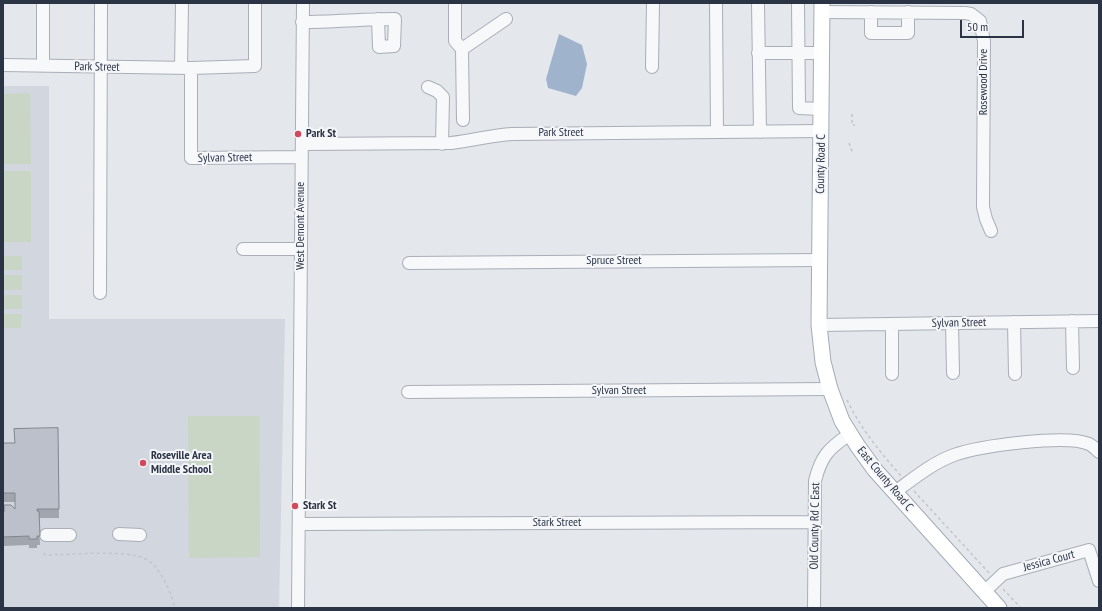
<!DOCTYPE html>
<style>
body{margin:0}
#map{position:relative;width:1102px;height:611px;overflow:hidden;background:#e4e7ec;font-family:"PT Sans Narrow",sans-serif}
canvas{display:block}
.frame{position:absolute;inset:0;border:4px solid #2b3445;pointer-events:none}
.scale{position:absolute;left:960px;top:20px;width:64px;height:18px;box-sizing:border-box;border:2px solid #2b3445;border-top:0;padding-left:5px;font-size:12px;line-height:14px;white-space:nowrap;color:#2b3445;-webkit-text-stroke:3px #f4f6f9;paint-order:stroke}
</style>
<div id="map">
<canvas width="1102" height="611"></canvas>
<div class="frame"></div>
<div class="scale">50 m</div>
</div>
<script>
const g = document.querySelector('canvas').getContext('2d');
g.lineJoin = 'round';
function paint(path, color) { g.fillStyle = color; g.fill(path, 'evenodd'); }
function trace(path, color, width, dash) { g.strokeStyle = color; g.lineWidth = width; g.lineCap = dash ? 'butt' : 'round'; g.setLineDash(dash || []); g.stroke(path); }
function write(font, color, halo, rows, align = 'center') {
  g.font = font + ' "PT Sans Narrow",sans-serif'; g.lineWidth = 4; g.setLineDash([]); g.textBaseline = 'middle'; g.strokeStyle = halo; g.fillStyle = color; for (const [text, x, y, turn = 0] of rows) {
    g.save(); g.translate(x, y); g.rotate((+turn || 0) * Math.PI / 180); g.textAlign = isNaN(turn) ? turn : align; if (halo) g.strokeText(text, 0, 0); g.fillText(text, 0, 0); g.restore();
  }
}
const built = new Path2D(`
 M3,86h46v233h236l-6,289h-276z`);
const green = new Path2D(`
 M30,93l1,71h-28v-70z
 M3,171h28v71h-28z
 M3,256h19v14h-19z
 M3,275h19v15h-19z
 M3,295h19v14h-19z
 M3,314h19l-1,14h-18z
 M188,416h71l1,141 -71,1z`);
const water = new Path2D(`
 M559,34l23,11 5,19 -5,24 -6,8 -28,-8 -2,-9z`);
const path = new Path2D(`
 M852,114v11h3
 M849,143l3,8 3,1
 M847,400c14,29 33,52 54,76
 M914,491l76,83
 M44,553l1,2c23,0 82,-6 101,4 15,9 25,33 29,49
 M1003,589l18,19`);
const minor = new Path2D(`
 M455,3v38l7,8 1,71
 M716,3l1,129
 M758,3l2,129
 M798,3l1,105 22,1
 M822,12l143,1 6,1 9,7 4,20 -1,166 3,12 5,12
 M871,12v21h37v-21
 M302,22c31,0 62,-3 93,-3l-1,27 -15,1 -1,-28
 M462,49l44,-30
 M758,53h64
 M3,65l188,3 64,-2v-63
 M43,65v-62
 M652,67l1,-64
 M181,68l1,-65
 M191,68v90l110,-1
 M428,87l9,4 6,6 -1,47
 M302,144l149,-1c21,-2 40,-8 61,-9l309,-3
 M243,249h58
 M409,263l411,-3
 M100,293l1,-290
 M1072,321l1,47
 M1014,322l1,52
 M952,323l1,50
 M892,324v50
 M819,325l280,-4
 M408,392l422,-3
 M895,492c18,-13 37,-29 59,-37 25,-9 112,-21 135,-11 4,2 7,5 10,8
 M299,524l516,-2
 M119,534l21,1
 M46,535h24
 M984,592l19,-18 86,-24 10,31
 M298,608l5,-605
 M814,608l1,-127c6,-25 14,-33 35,-47`);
const major = new Path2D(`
 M822,3l-3,322 4,37 7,27 12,32 15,24 18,25 124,138`);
const wall = new Path2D(`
 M58,428l1,90h-20l1,27h-3v3h-8v-3l-26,1v-34l12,-3v-7h-12v-59h11z`);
const building = new Path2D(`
 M58,428l1,81h-22v2h2l1,25h-3v3h-8v-3l-26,1v-25h1v-7h7l4,4v-16h-12v-50h12l-1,-14z`);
const markers = [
 [298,134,4,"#d1495b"],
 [143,463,4,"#d1495b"],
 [295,506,4,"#d1495b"]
];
const streetNames = [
 ["Park Street",97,67,1],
 ["Rosewood Drive",984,82,-90],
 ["Park Street",561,133],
 ["Sylvan Street",225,158,-1],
 ["County Road C",821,164,-89],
 ["West Demont Avenue",301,226,-90],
 ["Spruce Street",614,261],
 ["Sylvan Street",959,323,-1],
 ["Sylvan Street",619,391],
 ["East County Road C",885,479,50],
 ["Stark Street",557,523],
 ["Old County Rd C East",815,526,-89],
 ["Jessica Court",1049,561,-15]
];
const poiNames = [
 ["Park St",306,134],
 ["Roseville Area",151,456],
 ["Middle School",151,470],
 ["Stark St",303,506]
];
paint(built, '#d2d6de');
paint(green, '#c9d6c5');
paint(water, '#9fb4cc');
trace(minor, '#a9aeb7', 14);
trace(major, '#a3abb8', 17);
trace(path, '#c2c5cb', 1.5, [3, 3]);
trace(minor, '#f7f8fa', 12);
trace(major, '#fff', 15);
paint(wall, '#a1a5ae');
paint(building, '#bbc0ca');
trace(building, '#83868d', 1);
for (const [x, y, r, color] of markers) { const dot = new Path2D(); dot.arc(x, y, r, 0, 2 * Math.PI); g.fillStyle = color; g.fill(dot); trace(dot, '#f4f6f9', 1.5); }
write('12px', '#2b3445', '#f4f6f9', streetNames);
write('bold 12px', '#2b3445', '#f4f6f9', poiNames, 'left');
</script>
